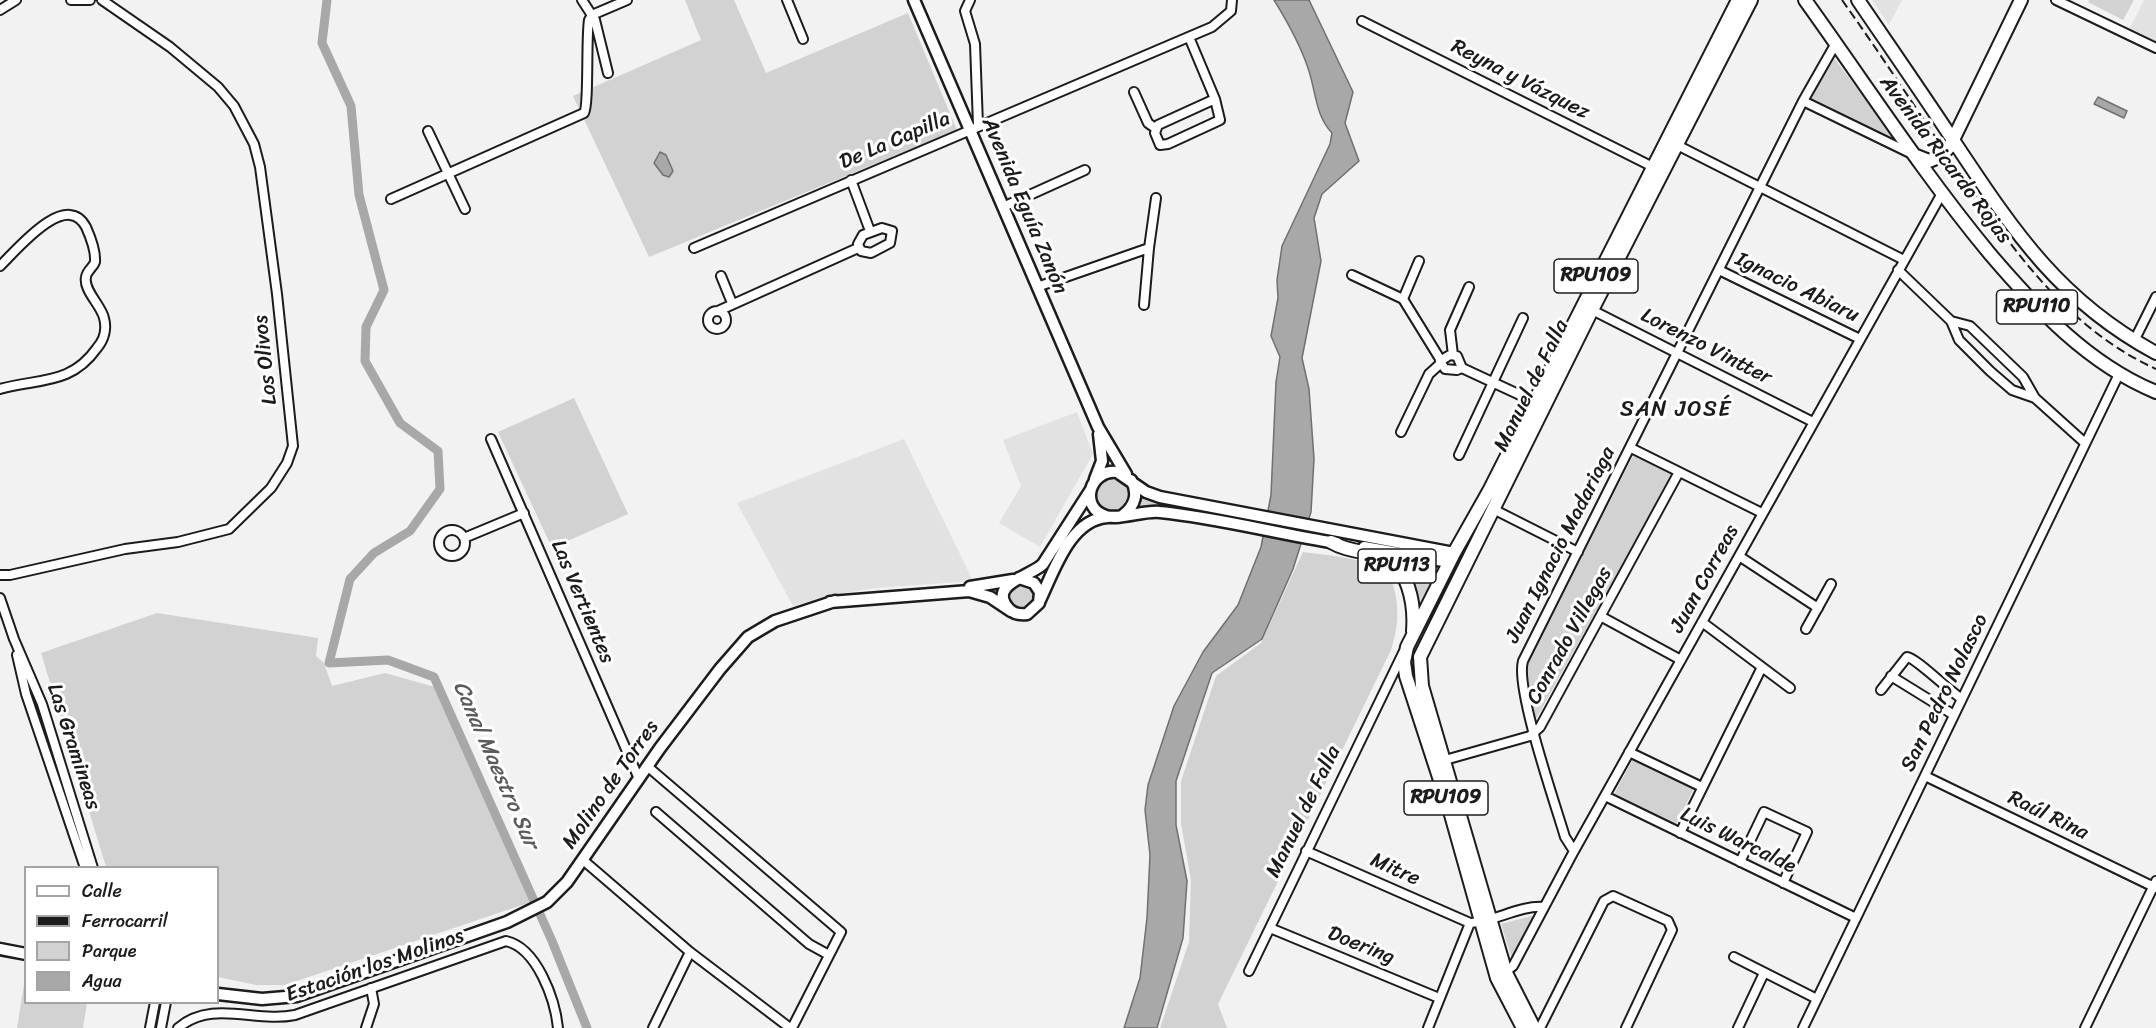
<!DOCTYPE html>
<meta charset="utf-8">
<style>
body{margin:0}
#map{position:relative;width:2156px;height:1028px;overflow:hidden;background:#f2f2f2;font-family:Sriracha,sans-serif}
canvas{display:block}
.legend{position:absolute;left:24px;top:866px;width:195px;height:138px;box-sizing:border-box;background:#fff;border:2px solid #a4a4a4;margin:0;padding:8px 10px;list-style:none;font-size:18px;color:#1c1c1c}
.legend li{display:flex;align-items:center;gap:12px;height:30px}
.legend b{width:30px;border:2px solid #a4a4a4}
</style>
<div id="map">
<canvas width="2156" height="1028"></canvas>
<ul class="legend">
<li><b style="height:8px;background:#fff"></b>Calle</li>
<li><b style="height:8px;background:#1c1c1c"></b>Ferrocarril</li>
<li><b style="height:16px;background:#d2d2d2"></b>Parque</li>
<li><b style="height:16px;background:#a8a8a8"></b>Agua</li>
</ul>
</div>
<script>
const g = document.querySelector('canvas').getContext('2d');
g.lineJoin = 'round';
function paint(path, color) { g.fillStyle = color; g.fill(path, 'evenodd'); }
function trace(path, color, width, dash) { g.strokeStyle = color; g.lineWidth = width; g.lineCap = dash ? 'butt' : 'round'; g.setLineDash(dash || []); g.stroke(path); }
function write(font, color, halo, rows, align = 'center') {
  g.font = font + ' Sriracha,sans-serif'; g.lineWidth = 6; g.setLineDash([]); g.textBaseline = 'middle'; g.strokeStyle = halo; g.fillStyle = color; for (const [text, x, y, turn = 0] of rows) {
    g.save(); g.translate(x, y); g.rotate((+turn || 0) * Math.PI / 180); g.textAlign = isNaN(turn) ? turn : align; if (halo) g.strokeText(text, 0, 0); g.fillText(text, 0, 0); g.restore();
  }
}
const built = new Path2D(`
 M1872,0h30l-13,25z
 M2144,0h12v43l-27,-13z
 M1077,412l16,42 -53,93 -41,-24 22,-37 -18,-46z
 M904,439l69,142 -98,7 -43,7 -39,11 -56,-103z`);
const green = new Path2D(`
 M685,0h49l32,73 142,-60 49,117 -308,127 -76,-161 128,-56z
 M2089,0h45l-11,20 -35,-18z
 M1832,55l64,86 -86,-43z
 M574,398l54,116 -76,34 -54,-116z
 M1633,456l40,18 -137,245 -9,-39 1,-17z
 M1096 495a17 17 0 1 1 34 0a17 17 0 1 1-34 0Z
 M1142,497l13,5 76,15 -70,-12 -21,1z
 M1303,552c22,3 68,6 84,22 7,8 9,21 10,31 1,18 -1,28 -6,45l-173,354 9,24h-67l29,-86 2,-62 -10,-56v-43l35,-105 45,-33z
 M1394,556l48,9 -24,50 -10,-42z
 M1010 596a12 12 0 1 1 24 0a12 12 0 1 1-24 0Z
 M157,613l161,25 -2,18 8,7 8,23 53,-13 50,14 96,215 -246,83h-29l-38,-8v-109l-112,-1 -65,-214z
 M1633,759l61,29 -19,39 -62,-31z
 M1535,915l-23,44 -11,-35z
 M25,978l1,24 61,1 -4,25h-66z`);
const water = new Path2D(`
 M1274,0h35l44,92 -8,31 14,38 -37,33 -8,24 7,43 -19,97 7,31 5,70 -3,53 -18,57 -31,70 -50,34 -36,108v44l11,56 -4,57 -26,90h-33l16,-50 7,-60 3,-63 -5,-45 3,-25 26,-79 29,-54 35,-47 23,-58 10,-52 5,-113 4,-25 -9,-21 7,-38 -1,-18 5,-34 48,-102 2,-11c-17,-18 -16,-42 -24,-65 -8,-24 -21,-47 -34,-68z
 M2098,97l29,14 -3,7 -30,-14z
 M660,152l6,3 7,16 -4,6 -6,-2 -9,-12z`);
const canal = new Path2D(`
 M327,0l-5,43 29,63 8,89 25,95 -18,37 -1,34 35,62 38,28 2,38 -30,42 -36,22 -24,26 -21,84 59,-3 46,17 118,264 35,87`);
const street = new Path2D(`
 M71,0h19
 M582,0l13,20 13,53
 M787,0l16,39
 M970,0l-5,11 10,33 3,81
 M2056,0l100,48
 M0,10l16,-10
 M1362,21l293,147
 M1189,37l26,62 5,21 -52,24 -8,1 -5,-12 3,-8 57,-26
 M1134,92l14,31 7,5
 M1803,101l107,52
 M428,131l37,78
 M1675,144l229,116
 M851,180l19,51
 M391,199l193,-86c5,-7 2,-76 5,-93l3,-5 35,-15
 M1003,207l82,-37
 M882,228l10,3 -2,12 -19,10 -10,-2 -3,-7 5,-9z
 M694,248l518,-221 19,-16 1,-11
 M0,266c16,-15 66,-77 86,-39 4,9 10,24 9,35 -2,6 -8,8 -9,15 -3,13 15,28 18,41 3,11 0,22 -7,30 -26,37 -57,30 -97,41
 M1719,270l141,69
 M1898,270l53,51 8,19 31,31 22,19 23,8
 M1352,275l51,24 37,60
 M721,276l11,27
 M1037,287l112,-39
 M1403,299l16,-38
 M1144,305l5,-57 7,-50
 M1588,308l225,114
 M718,311l140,-63
 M708 320a9 9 0 1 1 18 0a9 9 0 1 1-18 0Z
 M1951,321l19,5 53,51 12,21 50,45
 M2134,341l22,-44
 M1453,355l-3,-25 19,-43
 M1462,368l-5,2 -12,-1 -5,-8 10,-6 7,1 5,12 71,33
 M1401,432l28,-58 11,-10
 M491,439l148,340
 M1631,448l131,65
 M1459,455l64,-137
 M1493,509l85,43
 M439 543a13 13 0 1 1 26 0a13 13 0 1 1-26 0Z
 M464,538l60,-25
 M1739,556l79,52
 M0,575h10l115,-26 53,-7 51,-13 42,-41 16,-25 6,-17 -16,-152 -17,-127 -6,-23 -20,-38 -16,-19 -48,-40 -68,-47
 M0,598l14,41 28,65 51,164
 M1602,617l79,43
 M1702,622l88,66
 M1806,629l25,-45
 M17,655l9,39 59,174
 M1891,676l63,39
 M1881,690l26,-33c9,1 41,33 55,42
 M1629,752l73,35
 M1445,760l85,-24 10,-9 139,-255
 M647,766l194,166 -49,96
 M1925,776l231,112
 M1605,796l251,122
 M656,812l153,132 20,11
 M1680,833l82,-166
 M1306,851l164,72c25,-1 49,-18 74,-16
 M1574,851l-9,-14c-10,-34 -50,-149 -42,-176l280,-560 33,-58
 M583,860l107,92 100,76
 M1740,862l24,-50 43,20 -24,51
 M1270,928l169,70
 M1734,957l83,42
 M1249,971l154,-318
 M1503,974l10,-8 61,-115 367,-656
 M150,1028l5,-26
 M161,1028l5,-26
 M178,1028c34,-29 77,-5 117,-13l211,-74c31,7 49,58 52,87
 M366,1028l8,-24 -3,-16
 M653,1028l37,-76
 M1428,1028l42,-105
 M1540,1028l64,-127 9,-5 55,25 4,9 -46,98
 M1738,1028l26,-55
 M1803,1028l316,-654
 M2085,1028l71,-147`);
const secondary = new Path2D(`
 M914,0l184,427 28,47
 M1095,479l7,-18 -3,-27
 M1123,515c12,-9 16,-22 8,-35
 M1337,543c-59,-9 -117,-25 -177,-31 -16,-2 -40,8 -54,4 -28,-9 -16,-47 11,-44l29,20 14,5 294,56
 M1364,547l85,15
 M1019,578l15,5 6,9 -1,11 -12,11c-7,1 -13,0 -18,-5 -23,-25 23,-33 34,-45l47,-73
 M970,587l43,-7
 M1040,600c14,-29 30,-81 68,-83
 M830,602l139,-11 21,6 21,14
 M0,949l26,5
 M218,994l44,5 35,-3 210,-74 40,-20 20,-20 93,-134 60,-79 28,-32 27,-16 60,-20`);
const primary = new Path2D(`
 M1805,0c61,85 118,173 185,254 47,55 98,110 166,138
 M1858,0c32,47 64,93 95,140 60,90 105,160 203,213
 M1914,155l15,6 12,-5 9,-10 71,-146
 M1331,542c15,9 32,9 49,14 29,9 35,49 33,75
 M1523,1028l-26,-50 -47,-167 -44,-135 -2,-14 3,-15 47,-94 35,-62 249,-491
 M1534,1028l-28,-55 -84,-287 -2,-29 172,-347 159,-310`);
const rail = new Path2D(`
 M1842,0c40,56 78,115 118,173 53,77 108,156 196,196`);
const shields = [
 [1596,276,84],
 [2037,307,81],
 [1397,566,78],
 [1446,798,84]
];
const shieldNames = [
 ["RPU109",1596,276],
 ["RPU110",2037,307],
 ["RPU113",1397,566],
 ["RPU109",1446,798]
];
const streetNames = [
 ["Reyna y Vázquez",1520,80,27],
 ["De La Capilla",895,141,-23],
 ["Avenida Ricardo Rojas",1945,160,53],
 ["Avenida Eguía Zanón",1024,206,67],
 ["Ignacio Abiaru",1797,288,26],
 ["Lorenzo Vintter",1706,347,27],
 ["Los Olivos",266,360,-96],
 ["Manuel de Falla",1532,386,-64],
 ["Juan Ignacio Madariaga",1561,545,-63],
 ["Juan Correas",1705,579,-61],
 ["Las Vertientes",582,602,67],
 ["Conrado Villegas",1570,636,-61],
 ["San Pedro Nolasco",1945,693,-64],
 ["Las Gramineas",73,747,72],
 ["Molino de Torres",611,785,-55],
 ["Manuel de Falla",1304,812,-64],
 ["Raúl Rina",2048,816,26],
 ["Luis Warcalde",1738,841,26],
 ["Mitre",1395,870,24],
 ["Doering",1361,946,22],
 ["Estación los Molinos",375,966,-19]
];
const neighbourhoodNames = [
 ["SAN JOSÉ",1676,410]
];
const waterNames = [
 ["Canal Maestro Sur",495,765,66]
];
paint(built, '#e2e2e2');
paint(green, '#d2d2d2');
paint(water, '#a8a8a8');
trace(water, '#707070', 1.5);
trace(canal, '#a8a8a8', 9);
trace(street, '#1c1c1c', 12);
trace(secondary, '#1c1c1c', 15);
trace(primary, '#1c1c1c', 16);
trace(street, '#fff', 8);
trace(secondary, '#fff', 10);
trace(primary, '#fff', 12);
trace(rail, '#1c1c1c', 2, [9, 4.5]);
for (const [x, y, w] of shields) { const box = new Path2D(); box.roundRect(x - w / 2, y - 17, w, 34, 4.5); g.fillStyle = '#fff'; g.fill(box); trace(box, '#1c1c1c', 1.5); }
write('bold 20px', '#1c1c1c', null, shieldNames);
write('21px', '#1c1c1c', '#fff', streetNames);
g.letterSpacing = '1.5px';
write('22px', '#1c1c1c', '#fff', neighbourhoodNames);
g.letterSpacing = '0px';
write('italic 22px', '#5b5b5b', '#fff', waterNames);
</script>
